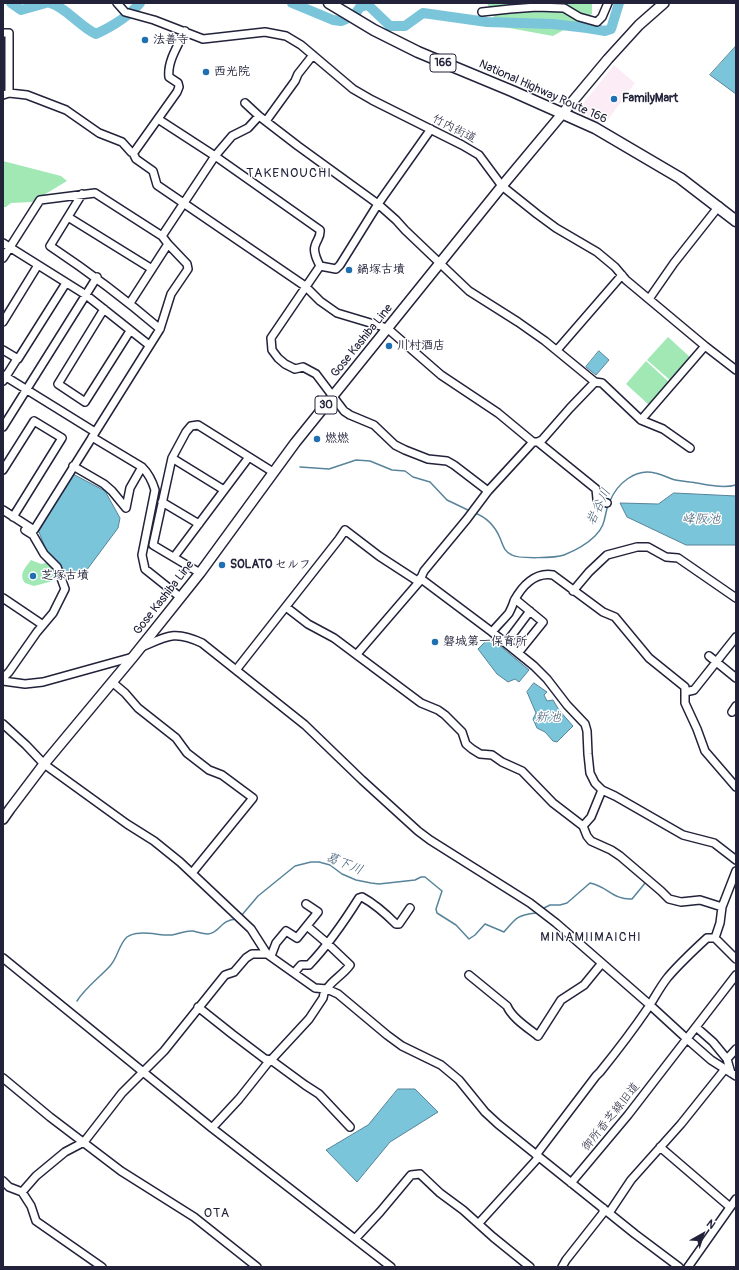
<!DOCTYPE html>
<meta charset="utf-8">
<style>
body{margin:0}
#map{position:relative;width:739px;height:1270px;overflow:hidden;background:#fff;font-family:Pangolin,sans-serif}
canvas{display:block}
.frame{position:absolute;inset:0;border:4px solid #22223b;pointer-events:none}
.north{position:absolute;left:683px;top:1214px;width:40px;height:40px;-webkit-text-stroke:3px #fff;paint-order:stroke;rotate:39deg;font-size:11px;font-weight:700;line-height:16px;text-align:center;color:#22223b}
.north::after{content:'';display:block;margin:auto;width:14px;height:18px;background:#22223b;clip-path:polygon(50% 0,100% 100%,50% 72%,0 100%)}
</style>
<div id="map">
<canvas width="739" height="1270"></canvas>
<div class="frame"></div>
<div class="north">N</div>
</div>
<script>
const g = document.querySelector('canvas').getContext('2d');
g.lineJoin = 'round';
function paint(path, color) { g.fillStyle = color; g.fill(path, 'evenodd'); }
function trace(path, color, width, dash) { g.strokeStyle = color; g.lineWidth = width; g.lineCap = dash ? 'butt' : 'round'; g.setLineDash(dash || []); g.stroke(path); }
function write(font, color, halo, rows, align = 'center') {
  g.font = font + ' Pangolin,"Klee One",sans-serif'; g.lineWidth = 3; g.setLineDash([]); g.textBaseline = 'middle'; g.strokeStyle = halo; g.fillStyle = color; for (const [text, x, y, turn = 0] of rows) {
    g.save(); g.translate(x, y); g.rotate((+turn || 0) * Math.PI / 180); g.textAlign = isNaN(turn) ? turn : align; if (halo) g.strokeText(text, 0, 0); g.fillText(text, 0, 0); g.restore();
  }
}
const built = new Path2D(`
 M614,65l21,18 -28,38 -6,-2 -1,6 -13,-8 -1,-9 -4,-3z`);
const green = new Path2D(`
 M487,3h105v11l-39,22 -55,-10z
 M3,161l58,15 6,5 -35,21 -21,1 -5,4h-3z
 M668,337l23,21 -20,23 -24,-21z
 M646,361l23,21 -20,23 -23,-21z
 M31,560l10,4 8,-2 5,4 3,9 -4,6 -19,5 -9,-3c-7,-9 1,-16 6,-23z`);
const water = new Path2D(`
 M736,46v48l-26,-19z
 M599,351l10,9 -13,15 -10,-8z
 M73,474l32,17 15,27 -2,10 -32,43 -17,4 -23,-25 -7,-18z
 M674,493l62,3v49h-50l-59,-28 -7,-14 38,1z
 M492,639l37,31 -10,12 -4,-3 -7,3 -11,-8 -19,-25 9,-9z
 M534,683l13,9 -3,3 3,6 6,-1 6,10 14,16 -16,16 -4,-1 -8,-9 -8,-4 -4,-9 3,-6 -9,-21z
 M398,1089h17l23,23 -48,30 -33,40 -31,-32 42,-25z`);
const stream = new Path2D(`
 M300,467l29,2 27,-9 14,1 22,9 13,1 8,6 17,5 17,18 23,11
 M610,501c7,-17 25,-33 45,-28 6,1 11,4 17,6 6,2 12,2 18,3 16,2 31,7 46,3
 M475,513c13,5 20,13 25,25 3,7 4,14 12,17 6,4 44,3 52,0 10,-4 23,-11 31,-19 11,-11 9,-19 13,-31
 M732,891l4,-9
 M669,902l8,3
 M544,908l6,-3h10l7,-2 23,-20c17,3 23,17 42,16l14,-17
 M725,909l2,-5
 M241,916l17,-20 37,-30 16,-4h8l11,3 12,9 14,6 15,3 8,1 36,-4 6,-3h4l17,14 -6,18 1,4 19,12 13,14 6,-4 10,-11 19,8c12,-14 13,-17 32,-19
 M77,1001c8,-13 23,-24 33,-35 8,-9 9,-22 17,-29 10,-8 33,-1 45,-2 7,-1 14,-5 21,-4 5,1 9,3 15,3 12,-1 12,-14 28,-15`);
const river = new Path2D(`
 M11,3l10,7 25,-7
 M50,3c17,5 29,23 46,31 15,-7 33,-18 44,-31
 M292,3l41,17 8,1 5,-2
 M356,13l4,-6 8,-2 22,21h15l18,-13 64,9 66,2 34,4 18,3 6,-2 8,-26`);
const minor = new Path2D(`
 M117,3l8,9 29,8 49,19 62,-7 21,4 15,9 52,44 19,11 90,45 17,10 23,31 35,28 19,14 41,24 18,15 11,13 79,66 31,24
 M482,12l28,-3 27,-2 27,1 15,9 18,5 5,-5 6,-14
 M3,33h6v60
 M3,95l6,-2 18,2 39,15 33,23 23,9 9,10 2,1 3,6 17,12 4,14 148,101 15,15 17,12 50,15 54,47 57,38 35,29
 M245,103l14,13 39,30 80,58 18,16 9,10 64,61 49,31 27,19 50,41 7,1 39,37 22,9 27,19
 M158,119l57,37 105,74c1,7 -3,9 -5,16 -2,6 2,14 5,20l-49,72 1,12 6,8 7,6 10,5 8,-2 13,7 28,37 6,4 24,10 21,20 10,5 23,9 19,2 7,4 34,26
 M266,121l29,-40 3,-7 15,-19
 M133,153l2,-2 42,-59 2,-5 -1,-4 -9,-6c-2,-15 9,-32 16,-46
 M82,194l-32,52c39,26 75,53 110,83
 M68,217l84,52
 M162,236l53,-80 17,-20 16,-8 11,-12
 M3,243l83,52 63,50
 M3,258l37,-58 55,-7 67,43 6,8 19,20 1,5 -17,25 -11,35 -126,201 -31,-20
 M320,266l16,3 4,-4 38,-61 53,-75
 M649,299l25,-36 45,-57
 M130,303l38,-59
 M104,309l-46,75 27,18 45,-71
 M3,322l35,-57
 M3,350l15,9 48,-76
 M557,350l65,-75
 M3,375l92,57
 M3,381l14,-22
 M641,420l64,-74
 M3,427l94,-150
 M92,437l50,30c7,7 10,13 13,23l-13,65 3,14 35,28
 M538,442l58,47 1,10 10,4
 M172,458l52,32
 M73,466l31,18 8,7 14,17 4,-20 12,-21
 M3,470l31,-49 28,17 -49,79
 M162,502l37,22
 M174,557l75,-100
 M200,573l-47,-28 19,-87 14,-26 5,-6 7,-1 75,47
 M420,578l72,54 42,34 13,13 20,26 18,19 2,7 1,23 2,19 5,10 7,7 13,6 68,39 31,8 22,17
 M573,591l16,-19 18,-17 30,-8h11l18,10 12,1 58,40
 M3,598l40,27
 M515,599l28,23 -25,31
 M286,607l22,17 26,14 87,65 17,7 7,5 17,17 4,12 6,5 8,5 12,1 10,7 20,9 31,32 30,23 4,10 4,5 20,9 9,6 41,35 8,8 12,3 19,-2 22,7
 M492,632c5,-6 12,-13 17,-19 2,-4 4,-8 5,-12 8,-15 21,-29 39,-26l50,37 12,5 34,41 36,29v16l12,26 8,22 31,36
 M506,643l24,-32
 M142,647c25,-11 33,-17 60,-4l103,82 57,55 56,51 12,9 100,63 26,20 94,82 37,34 24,21 25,16
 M357,654l62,-72 5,-11 43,-52 21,-28 45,-49h5l4,-2 28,-32 25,-26
 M709,656l27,22
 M236,670l103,-131 6,-9 34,26 40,26
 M3,678l6,-6 28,-40 16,-19 12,-24 -8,-22 -13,-13 -11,-19 -8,-5
 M3,681l22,3 18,-2 90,-25
 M112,682l13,11 13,15 38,30 11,15 22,17 13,5 31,23 -61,75
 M685,692l9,-2 42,-53
 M732,712l4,-6
 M3,724l23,21 18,19 83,60 27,17 26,21 71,67 16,25 48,34 12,1 11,5 49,41 15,11 39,19 18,15 26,32 13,12 137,110 44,33
 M583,826l8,-9 11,-27
 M736,871l-14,36 -2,16 -5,15 21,21
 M307,926l20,17 23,22c-6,9 -20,17 -23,24
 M271,956l5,-13 10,-12 11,7 21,-26 -12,-8
 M3,958l209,170 179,139
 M294,973l7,-8h8c19,-20 35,-43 50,-67l3,-1c13,7 24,17 34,27h3l11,-16
 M469,975l38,31c5,12 21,22 31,30l23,-36 23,-15 18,-22
 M198,1007l34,27 33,25 6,1 38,-41 14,-21 2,-9
 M696,1027l17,15 14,17 4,14
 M727,1059l9,-10
 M271,1060l34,25 14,9 31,33
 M3,1078l47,39 71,54 73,46 63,50
 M212,1128l27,-29 31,-39
 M660,1147l70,60
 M536,1155l60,-79 4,-4c17,-21 33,-42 48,-64 7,-11 12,-21 20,-31 12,-14 26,-27 39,-39h8
 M3,1181l6,6 13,5 9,14 5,15 66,46
 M571,1183l57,-68 108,-140
 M22,1192l14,-16 29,-24 19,-10 38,-49 42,-42 61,-76 9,-3 12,-14 6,-4h15
 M609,1213l22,-33 50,-56 44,-55
 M479,1223l59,-65
 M355,1239l25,-27 31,-37 9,-1 20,19 23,17 30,27 37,30
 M562,1267l4,-7 37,-47v-5
 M688,1267l48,-68`);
const major = new Path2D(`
 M3,819l7,-10 34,-45 89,-107 67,-84 95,-130 207,-257 106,-127 31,-34 25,-22`);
const highway = new Path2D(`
 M329,3l45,27 44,22 94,39 83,37 85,50 56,43`);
const markers = [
 [145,40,4,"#1f6fb2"],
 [206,72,4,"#1f6fb2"],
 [614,99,4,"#1f6fb2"],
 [349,270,4,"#1f6fb2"],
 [389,346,4,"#1f6fb2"],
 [317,439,4,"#1f6fb2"],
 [222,565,4,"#1f6fb2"],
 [33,576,4,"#1f6fb2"],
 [435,642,4,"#1f6fb2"]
];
const shields = [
 [443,63,26],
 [326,405,22]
];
const shieldNames = [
 ["166",443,63],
 ["30",326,405]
];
const poiNames = [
 ["法善寺",153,40],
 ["西光院",214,72],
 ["FamilyMart",622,99],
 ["鍋塚古墳",357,270],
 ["川村酒店",397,346],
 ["燃燃",325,439],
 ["SOLATO セルフ",230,565],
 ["芝塚古墳",41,576],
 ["磐城第一保育所",443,642]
];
const streetNames = [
 ["National Highway Route 166",543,92,24],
 ["竹内街道",454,129,27],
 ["Gose Kashiba Line",362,341,-51],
 ["Gose Kashiba Line",164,598,-52],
 ["御所香芝線旧道",611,1117,-51]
];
const neighbourhoodNames = [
 ["TAKENOUCHI",289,174],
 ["MINAMIIMAICHI",591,938],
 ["OTA",217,1214]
];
const waterNames = [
 ["岩谷川",599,507,-64],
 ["峰阪池",701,520],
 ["新池",548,718],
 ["葛下川",344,864,22]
];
paint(built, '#fbecf5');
paint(green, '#a1e8b5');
paint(water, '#7ac5da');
trace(water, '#57849a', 1);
trace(stream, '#57849a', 1.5);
trace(river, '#7ac5da', 10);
trace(minor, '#22223b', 10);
trace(major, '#22223b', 12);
trace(highway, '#22223b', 13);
trace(minor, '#fff', 7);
trace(major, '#fff', 9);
trace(highway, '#fff', 10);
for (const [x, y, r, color] of markers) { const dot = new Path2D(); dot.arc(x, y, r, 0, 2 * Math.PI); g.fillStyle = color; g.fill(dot); trace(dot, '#fff', 1.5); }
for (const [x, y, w] of shields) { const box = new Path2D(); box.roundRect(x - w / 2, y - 9, w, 18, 3); g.fillStyle = '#fff'; g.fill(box); trace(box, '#22223b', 1); }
write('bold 11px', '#22223b', null, shieldNames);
write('bold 12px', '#22223b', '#fff', poiNames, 'left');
write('12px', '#22223b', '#fff', streetNames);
g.letterSpacing = '1px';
write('13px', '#22223b', '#fff', neighbourhoodNames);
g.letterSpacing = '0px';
write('italic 13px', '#415b73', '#fff', waterNames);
</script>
